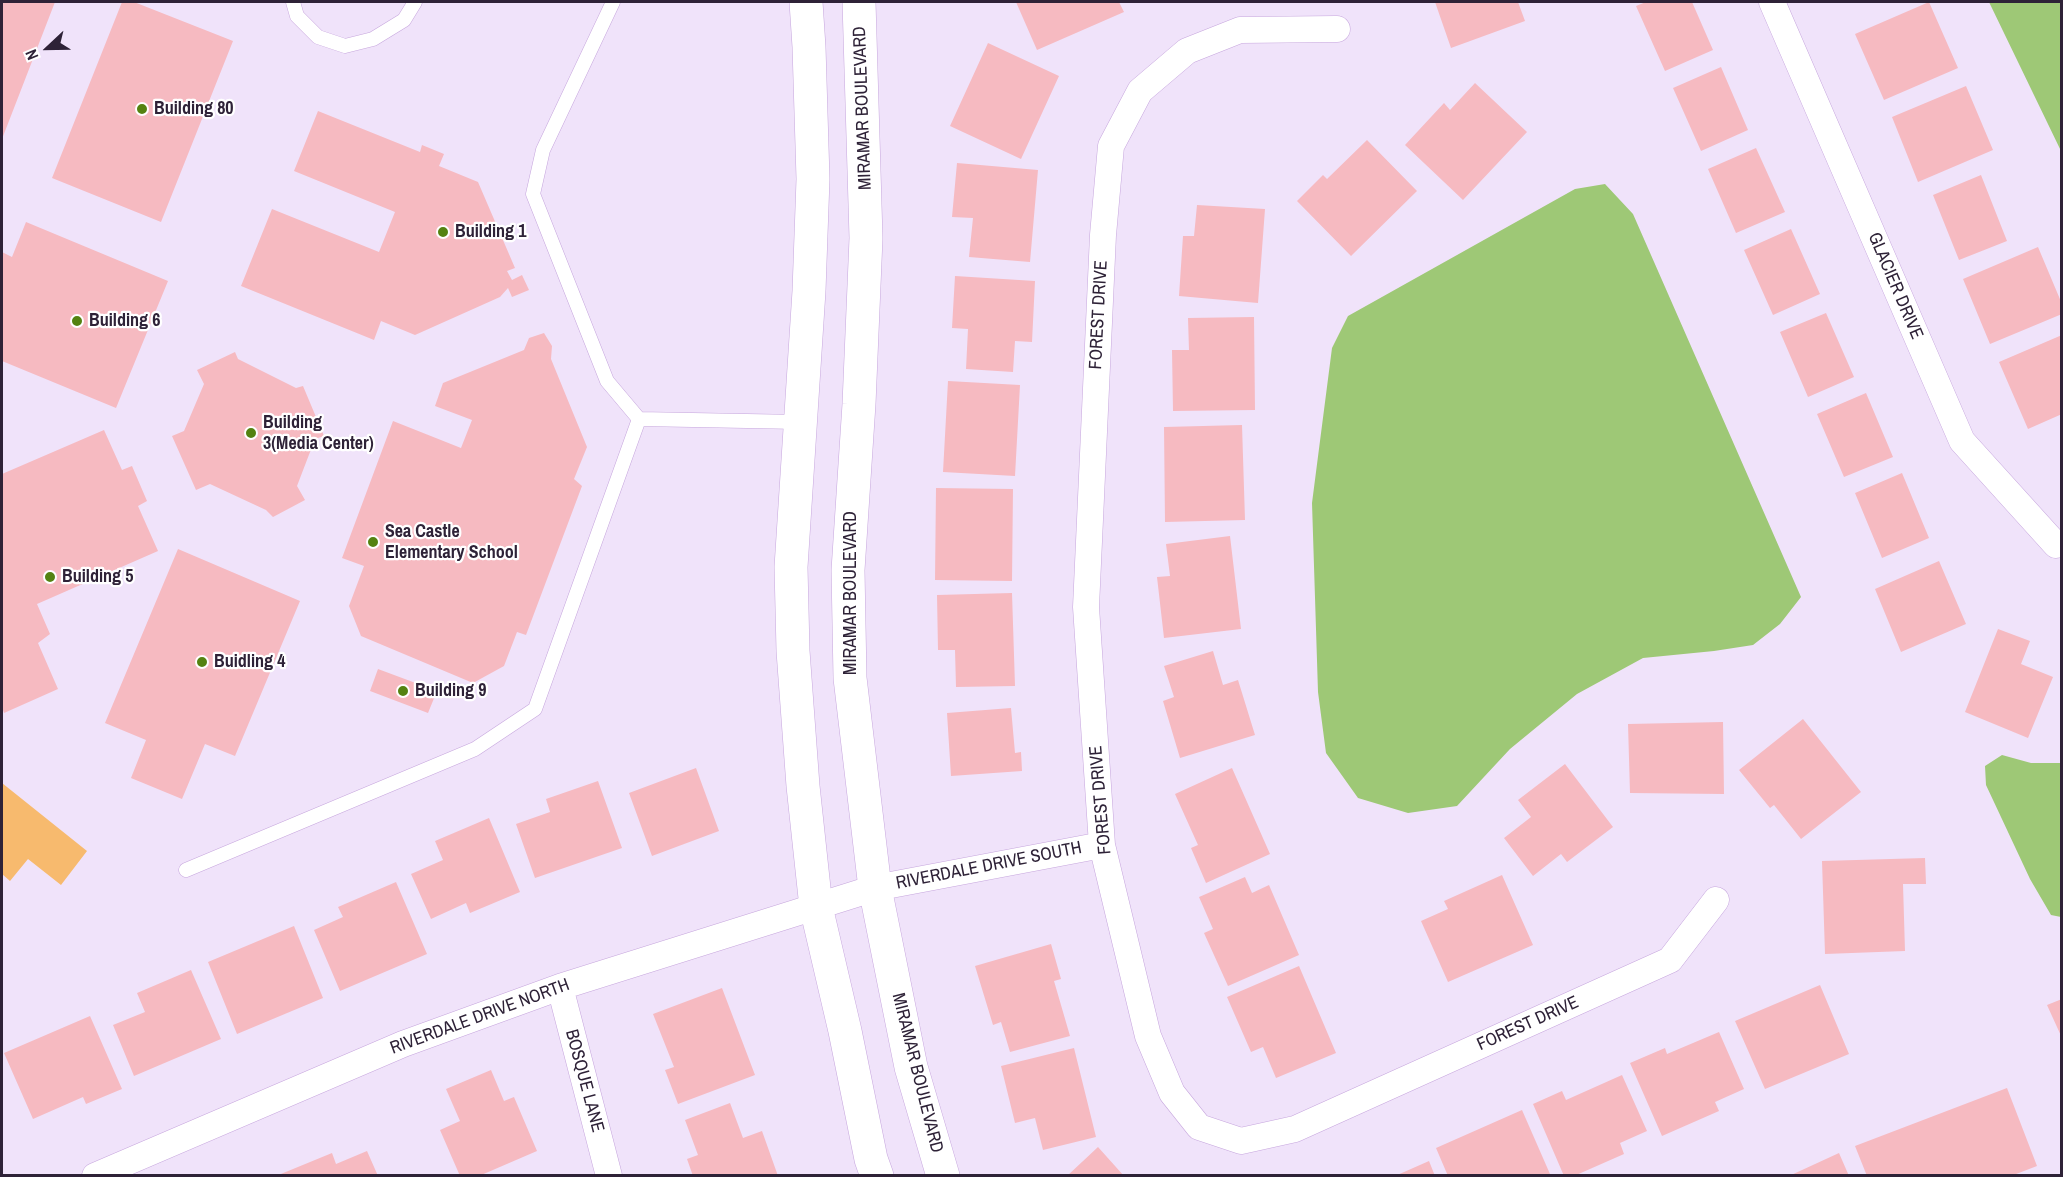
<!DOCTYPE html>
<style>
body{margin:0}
#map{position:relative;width:2063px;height:1177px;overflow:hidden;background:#f0e3fa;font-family:"Archivo Narrow",sans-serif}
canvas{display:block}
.frame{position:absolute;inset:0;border:3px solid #2e2237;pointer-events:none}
.north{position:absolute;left:18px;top:18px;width:60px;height:60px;-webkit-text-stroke:4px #fff;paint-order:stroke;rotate:248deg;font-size:16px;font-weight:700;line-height:24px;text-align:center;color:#2e2237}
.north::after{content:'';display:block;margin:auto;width:21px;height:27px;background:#2e2237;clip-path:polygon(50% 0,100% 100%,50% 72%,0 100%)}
</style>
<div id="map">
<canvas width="2063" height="1177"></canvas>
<div class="frame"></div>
<div class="north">N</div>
</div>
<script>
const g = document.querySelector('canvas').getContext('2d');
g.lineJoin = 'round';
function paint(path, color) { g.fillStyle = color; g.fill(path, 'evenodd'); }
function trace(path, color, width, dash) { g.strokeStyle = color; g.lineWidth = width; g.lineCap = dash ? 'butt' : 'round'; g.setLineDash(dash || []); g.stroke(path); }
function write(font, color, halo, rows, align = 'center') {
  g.font = font + ' "Archivo Narrow",sans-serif'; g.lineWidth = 4.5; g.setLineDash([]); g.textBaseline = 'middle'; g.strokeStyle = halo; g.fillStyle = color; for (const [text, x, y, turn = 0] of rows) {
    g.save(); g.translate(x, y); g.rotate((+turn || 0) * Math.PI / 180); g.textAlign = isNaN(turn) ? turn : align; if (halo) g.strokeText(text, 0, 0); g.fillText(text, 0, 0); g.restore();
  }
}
const green = new Path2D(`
 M2,783l85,68 -26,34 -33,-26 -18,22 -8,-7z`);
const water = new Path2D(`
 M1989,2h72v149z
 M1605,184l28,30 168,383 -21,27 -27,21 -39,6 -71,7 -66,36 -67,55 -53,57 -49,7 -50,-15 -32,-45 -8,-61 -6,-189 20,-155 16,-32 227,-127z
 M2002,755l29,8h30v154l-10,-2 -21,-36 -44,-94 -1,-19z`);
const building = new Path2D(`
 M2,2h53l-53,137z
 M122,2h12l99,39 -72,181 -109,-44z
 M1016,2h103l5,10 -87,38z
 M1435,2h83l7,19 -74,27z
 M1646,2h46l21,48 -48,21 -29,-65z
 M1929,2l29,66 -74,32 -29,-66z
 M988,43l71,33 -38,83 -71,-33z
 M1721,67l27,63 -47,21 -28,-63z
 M1475,83l52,49 -64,68 -58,-55 39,-42 6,7z
 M1966,86l27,64 -75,32 -26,-65z
 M318,111l102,41 2,-7 22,9 -5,12 39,16 37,86 -8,3 5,9 10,-5 7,15 -17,7 -4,-9 -8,9 -85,38 -34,-14 -7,19 -133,-54 31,-77 107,43 16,-40 -101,-41z
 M1367,140l50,51 -66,65 -54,-55 26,-26 4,4z
 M1756,148l29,64 -49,21 -28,-64z
 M957,163l81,7 -8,92 -61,-5 4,-39 -21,-1z
 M1981,175l26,66 -48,19 -26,-65z
 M1197,205l68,4 -7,94 -79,-7 4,-60h11z
 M26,222l142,59 -52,127 -114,-47v-109l10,5z
 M1791,229l29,65 -47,21 -29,-65z
 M2038,247l24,57v10l-72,30 -27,-65z
 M955,276l80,5 -3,61 -17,-1 -2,31 -47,-3 2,-40 -16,-1z
 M1826,313l28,64 -46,20 -28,-65z
 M1254,317l1,93 -82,1 -1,-61h17l-1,-32z
 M544,333l8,13 -1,13 36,88 -13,32 8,7 -56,149 -9,-3 -13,34 -31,17 -112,-47 -12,-30 15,-40 -22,-8 51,-137 68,27 11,-28 -37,-14 8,-23 81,-33 5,-12z
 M2062,335v79l-34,15 -29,-67z
 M235,352l3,7 58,29 7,-2 21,50 -9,3 -18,47 8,14 -32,17 -7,-7 -56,-26 -14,6 -24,-54 12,-5 20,-47 -7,-14z
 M948,381l72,4 -5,91 -72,-4z
 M1866,393l27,64 -49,20 -27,-63z
 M1242,425l3,95 -80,2 -1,-95z
 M104,430l18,40 10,-4 15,35 -9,5 20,45 -121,53 13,30 -12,9 20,46 -54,24 -2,-6v-233z
 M1902,473l27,65 -47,20 -27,-65z
 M936,488l77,1 -1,92 -77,-1z
 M1230,536l11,93 -77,9 -7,-61 13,-1 -4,-32z
 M178,549l122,52 -65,155 -30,-12 -23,55 -51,-21 15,-38 -41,-17z
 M1939,561l27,63 -65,28 -26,-63z
 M1012,593l3,93 -59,1 -1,-37h-17l-1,-55z
 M1998,629l32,12 -9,23 32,13 -25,61 -63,-26z
 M1213,651l10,34 15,-5 17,55 -75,23 -17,-57 11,-4 -10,-31z
 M378,669l59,22 -9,22 -58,-22z
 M1011,708l4,45 6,-1 1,19 -71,5 -4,-63z
 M1803,719l58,73 -60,47 -27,-34 -4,3 -31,-38z
 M1723,722l1,72 -94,-1 -2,-69z
 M1565,764l48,63 -46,35 -6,-8 -28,22 -29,-38 27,-21 -13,-17z
 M696,768l23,63 -67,25 -23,-63z
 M1232,768l38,86 -64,29 -15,-35 7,-3 -23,-51z
 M598,781l24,67 -87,30 -19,-54 34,-12 -4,-13z
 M489,818l31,74 -50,21 -4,-10 -35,16 -20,-45 32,-14 -8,-19z
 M1925,858l1,26h-23l2,67 -80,3 -3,-93z
 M1502,875l31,70 -85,37 -27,-61 27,-12 -4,-8z
 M1245,877l7,16 17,-8 30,70 -71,31 -24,-53 9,-4 -14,-32z
 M396,882l31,72 -87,37 -26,-61 29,-13 -5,-10z
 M294,926l29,72 -86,36 -29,-72z
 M1051,944l10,35 -7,2 16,55 -60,16 -9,-30 -8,3 -18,-59z
 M1299,966l37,87 -60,25 -13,-31 -12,5 -24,-55z
 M191,970l30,69 -87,37 -21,-51 32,-13 -8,-19z
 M1820,985l29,69 -84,35 -30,-68z
 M722,988l33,87 -77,29 -13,-34 9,-3 -21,-53z
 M2062,999v39l-15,-33z
 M90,1016l32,73 -36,15 -3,-7 -50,22 -29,-66z
 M1719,1032l25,57 -29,13 4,9 -57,25 -32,-73 35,-15 2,6z
 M1074,1048l22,89 -53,13 -8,-32 -20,5 -14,-57z
 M491,1070l13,31 10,-4 23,54 -58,25h-19l-20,-46 20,-9 -14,-32z
 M1622,1075l25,56 -27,12 4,11 -50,22h-10l-31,-72 29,-13 4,9z
 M2007,1088l30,78 -26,10h-144l-12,-30z
 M730,1103l13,35 19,-7 16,45h-85l-6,-17 11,-4 -13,-35z
 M1522,1110l28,64 -102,2 -12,-28z
 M1098,1147l26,29h-57z
 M367,1151l11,25h-102l56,-23 4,11z
 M1839,1153l10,23h-60z
 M1429,1161l6,15h-40z`);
const lane = new Path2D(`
 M293,2l4,14 21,21 27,9 28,-7 31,-19 11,-18
 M613,2l-70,148 -10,44 74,187 32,38 161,3
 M186,870l289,-121 60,-40 104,-290`);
const street = new Path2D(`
 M1772,2l190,439 94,104
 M1337,29l-97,1 -53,21 -47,40 -29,55 -8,89 -17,372 16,238 46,191 24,57 27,34 42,14 54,-12 375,-169 46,-60
 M560,987l49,189
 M95,1176l308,-132 157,-57 315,-99 227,-43`);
const secondary = new Path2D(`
 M806,2l3,45 4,132 -4,112 -18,276 2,84 10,135 13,121 29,124 26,128 6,17
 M859,2l7,236 -7,166 -11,166 2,108 25,210 36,179 32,109`);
const markers = [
 [142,109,6,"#548211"],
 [443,232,6,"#548211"],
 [77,321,6,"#548211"],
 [251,433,6,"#548211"],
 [373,542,6,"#548211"],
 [50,577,6,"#548211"],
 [202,662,6,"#548211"],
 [403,691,6,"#548211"]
];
const streetNames = [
 ["MIRAMAR BOULEVARD",863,108,-92],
 ["GLACIER DRIVE",1895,286,67],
 ["FOREST DRIVE",1099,315,-87],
 ["MIRAMAR BOULEVARD",851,593,-90],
 ["FOREST DRIVE",1101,800,-95],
 ["RIVERDALE DRIVE SOUTH",989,866,-11],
 ["RIVERDALE DRIVE NORTH",480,1017,-20],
 ["FOREST DRIVE",1528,1024,-24],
 ["MIRAMAR BOULEVARD",917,1073,76],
 ["BOSQUE LANE",584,1081,75]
];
const poiNames = [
 ["Building 80",154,109],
 ["Building 1",455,232],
 ["Building 6",89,321],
 ["Building",263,423],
 ["3(Media Center)",263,444],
 ["Sea Castle",385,532],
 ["Elementary School",385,553],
 ["Building 5",62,577],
 ["Buidling 4",214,662],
 ["Building 9",415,691]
];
paint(green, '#f7ba6e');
paint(water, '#9ec876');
paint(building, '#f6bac1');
trace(lane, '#c6a6dd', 15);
trace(street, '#c6a6dd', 27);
trace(secondary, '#c6a6dd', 34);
trace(lane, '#fff', 14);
trace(street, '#fff', 26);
trace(secondary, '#fff', 33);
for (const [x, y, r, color] of markers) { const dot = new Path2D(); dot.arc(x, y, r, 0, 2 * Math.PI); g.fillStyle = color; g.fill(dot); trace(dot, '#fff', 2); }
write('18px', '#2e2237', '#fff', streetNames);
write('bold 18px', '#2e2237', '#fff', poiNames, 'left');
</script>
